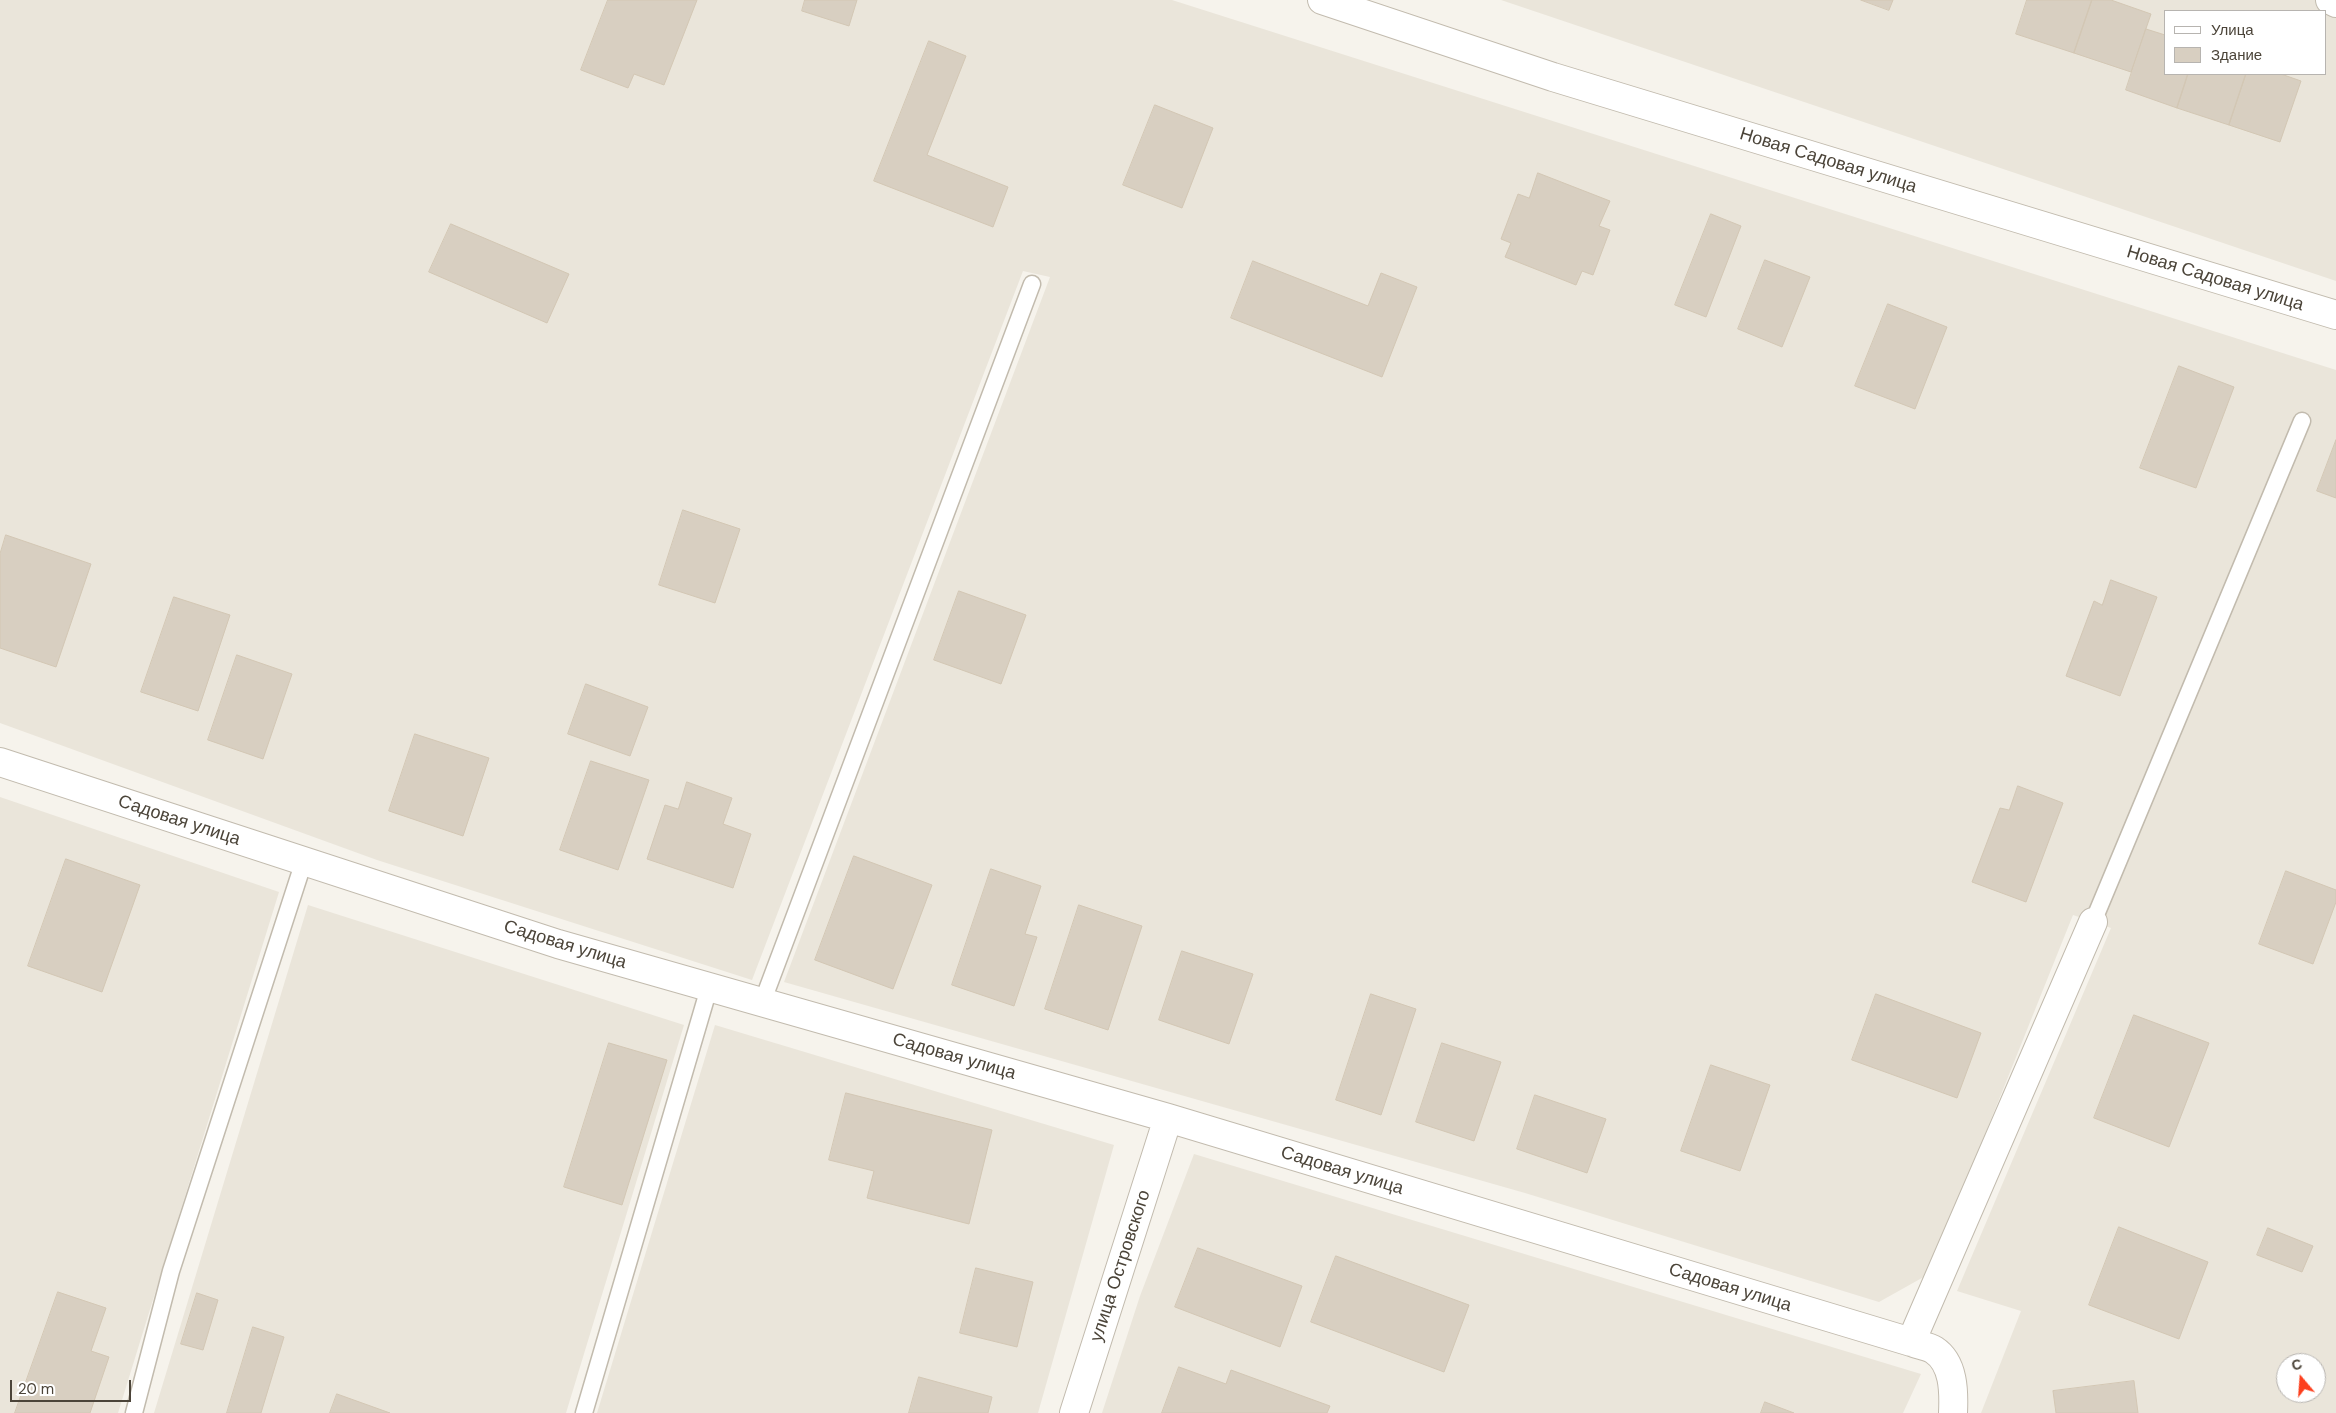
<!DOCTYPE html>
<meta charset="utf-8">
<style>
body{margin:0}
#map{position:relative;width:2336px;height:1413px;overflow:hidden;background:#f6f3ec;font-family:"DM Sans",sans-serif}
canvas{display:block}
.legend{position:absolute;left:2164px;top:10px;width:162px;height:65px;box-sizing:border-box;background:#fff;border:1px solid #b7b4b0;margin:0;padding:6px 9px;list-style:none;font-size:15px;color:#4b4439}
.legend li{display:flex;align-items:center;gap:10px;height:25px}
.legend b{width:25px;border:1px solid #b7b4b0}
.north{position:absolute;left:2276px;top:1353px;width:50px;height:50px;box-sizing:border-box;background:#fff;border:1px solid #b7b4b0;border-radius:50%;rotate:342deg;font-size:14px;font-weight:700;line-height:20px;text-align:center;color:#4b4439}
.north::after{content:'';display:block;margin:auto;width:18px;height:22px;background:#fc3f1d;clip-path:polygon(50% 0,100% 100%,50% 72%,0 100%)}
.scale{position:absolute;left:10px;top:1380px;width:121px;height:22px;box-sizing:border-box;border:2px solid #4b4439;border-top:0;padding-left:6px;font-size:15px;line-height:18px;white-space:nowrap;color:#4b4439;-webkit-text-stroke:4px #fff;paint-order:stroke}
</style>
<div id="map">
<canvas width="2336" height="1413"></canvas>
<ul class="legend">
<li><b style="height:6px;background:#fff"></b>Улица</li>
<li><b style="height:14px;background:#d8cfc1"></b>Здание</li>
</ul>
<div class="north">С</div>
<div class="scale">20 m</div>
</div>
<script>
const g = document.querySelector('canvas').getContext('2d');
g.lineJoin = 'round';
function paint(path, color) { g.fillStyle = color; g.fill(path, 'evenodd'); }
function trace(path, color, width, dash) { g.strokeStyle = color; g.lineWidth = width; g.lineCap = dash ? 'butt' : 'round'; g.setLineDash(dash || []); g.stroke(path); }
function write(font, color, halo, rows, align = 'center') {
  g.font = font + ' "DM Sans",sans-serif'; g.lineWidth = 4; g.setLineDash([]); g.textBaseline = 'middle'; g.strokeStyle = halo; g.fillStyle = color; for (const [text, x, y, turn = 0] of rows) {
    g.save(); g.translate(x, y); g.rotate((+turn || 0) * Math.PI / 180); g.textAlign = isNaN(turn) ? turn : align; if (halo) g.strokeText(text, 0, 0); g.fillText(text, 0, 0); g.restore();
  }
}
const residential = new Path2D(`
 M0,0h1172l1164,370v1043h-355l40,-102 -64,-20 154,-363 -38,-13 -144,359 -50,28 -354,-109 -741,-211 266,-705 -27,-6 -271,709 -375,-120 -377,-137zM2286,1363h30v30h-30z
 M1501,0h835v281zM2165,11h160v63h-160z
 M0,797l279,95 -161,521h-118z
 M308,905l376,120 -118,388h-412z
 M715,1025l399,120 -76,268h-441z
 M1194,1154l727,220 -18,39h-801l38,-117z`);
const building = new Path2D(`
 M608,0h89l-33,85 -30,-11 -6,14 -47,-18z
 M805,0h52l-8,26 -47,-15z
 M1861,0h32l-4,10z
 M2027,0h65l-18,53 -58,-19z
 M2092,0h19l40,14 -20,58 -57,-19z
 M2146,29l19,6v39h23l-11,34 -51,-18z
 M929,41l37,15 -39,99 81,32 -15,40 -119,-46z
 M2188,74h58l-17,51 -52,-17z
 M2246,74h35l20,7 -21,61 -51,-17z
 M1155,105l58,23 -31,80 -59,-23z
 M1538,173l72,28 -11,25 11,4 -17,45 -11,-4 -6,14 -71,-28 6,-14 -10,-4 17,-45 11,4z
 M1711,214l30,12 -35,91 -31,-12z
 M451,224l118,50 -22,49 -118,-51z
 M1765,260l45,17 -28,70 -44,-18z
 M1253,261l115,45 13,-33 36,14 -35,90 -151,-59z
 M1888,304l59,23 -32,82 -60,-23z
 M2179,366l55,21 -38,101 -56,-20z
 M2336,440v58l-19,-7z
 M683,510l57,19 -25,74 -56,-18z
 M6,535l85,29 -35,103 -56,-19v-94z
 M2111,580l46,17 -37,99 -54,-20 28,-75 8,4z
 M959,591l67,24 -25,69 -67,-24z
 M174,597l56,18 -32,96 -57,-19z
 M237,655l55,19 -29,85 -55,-19z
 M586,684l62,23 -18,49 -62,-22z
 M415,734l74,24 -26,78 -74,-25z
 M591,761l58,19 -31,90 -58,-20z
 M687,782l45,16 -9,26 28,10 -18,54 -86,-29 18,-54 13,4z
 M2018,786l45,17 -37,99 -54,-20 28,-74 9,2z
 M854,856l78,29 -39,104 -78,-29z
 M66,859l74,26 -38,107 -74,-26z
 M991,869l50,17 -16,48 12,3 -23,69 -62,-21z
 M2286,871l50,19v12l-23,62 -54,-20z
 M1079,905l63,21 -34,104 -63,-21z
 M1182,951l71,23 -24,70 -70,-24z
 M1371,994l45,15 -35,106 -45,-15z
 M1876,994l105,39 -24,65 -105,-38z
 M2134,1015l75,28 -40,104 -75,-29z
 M609,1043l58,17 -45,145 -58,-18z
 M1442,1043l59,19 -27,79 -58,-19z
 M1711,1065l59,20 -30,86 -59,-20z
 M846,1093l146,37 -23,94 -102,-26 7,-27 -45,-11z
 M1535,1095l71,24 -19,54 -70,-24z
 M2119,1227l89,35 -29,77 -90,-34z
 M2268,1228l45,18 -11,26 -45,-17z
 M1198,1248l104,38 -22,61 -105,-40z
 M1336,1256l133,49 -25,67 -133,-50z
 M976,1268l57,14 -16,65 -57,-14z
 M58,1292l48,16 -15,43 18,6 -19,56h-75z
 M197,1293l21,7 -15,50 -22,-6z
 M253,1327l31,10 -23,76h-34z
 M1179,1367l47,17 5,-14 99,36 -3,7h-165z
 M919,1377l73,20 -4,16h-79z
 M2134,1381l4,32h-82l-3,-22z
 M337,1394l53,19h-60z
 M1765,1402l29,11h-33z`);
const service = new Path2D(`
 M2093,922l209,-501
 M762,1003l270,-719
 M134,1413l37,-142 133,-410
 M584,1413l125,-425`);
const minor = new Path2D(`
 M1322,0l231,77 783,238
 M2330,0l6,3
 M0,762l558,182 610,174 743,224c7,3 17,4 23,8 20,13 20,42 19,63
 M1911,1342l182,-420
 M1074,1413l94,-295`);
const streetNames = [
 ["Новая Садовая улица",1828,161,17],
 ["Новая Садовая улица",2215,279,17],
 ["Садовая улица",179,821,18],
 ["Садовая улица",565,945,17],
 ["Садовая улица",954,1057,16],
 ["Садовая улица",1342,1171,17],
 ["улица Островского",1121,1266,-72],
 ["Садовая улица",1730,1288,17]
];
paint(residential, '#eae5da');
paint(building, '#d8cfc1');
trace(building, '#d3c7b4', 1);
trace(service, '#c2bbae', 19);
trace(minor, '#c2bbae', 30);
trace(service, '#fff', 16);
trace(minor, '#fff', 28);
write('18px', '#4b4439', '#fff', streetNames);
</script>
